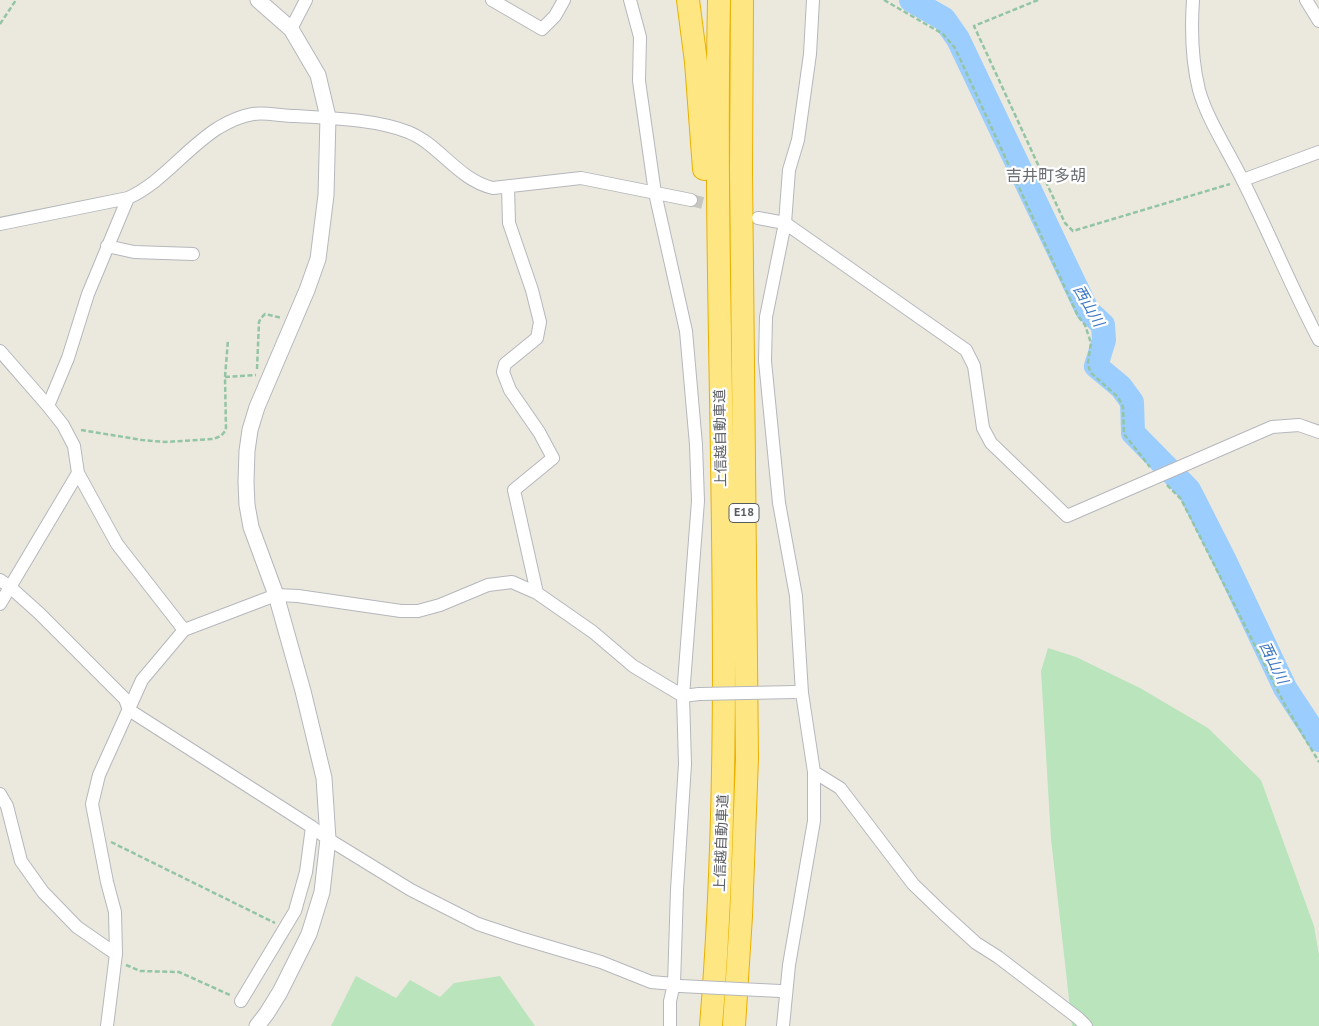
<!DOCTYPE html>
<meta charset="utf-8">
<style>
body{margin:0}
canvas{display:block;background:#ebe9de}
</style>
<canvas width="1319" height="1026"></canvas>
<script>
const g = document.querySelector('canvas').getContext('2d');
g.lineJoin = 'round';
function paint(path, color) { g.fillStyle = color; g.fill(path, 'evenodd'); }
function trace(path, color, width, dash) { g.strokeStyle = color; g.lineWidth = width; g.lineCap = dash ? 'butt' : 'round'; g.setLineDash(dash || []); g.stroke(path); }
function write(font, color, halo, rows, align = 'center') {
  g.font = font + ' "PT Sans","Noto Sans JP",sans-serif'; g.lineWidth = 4.5; g.setLineDash([]); g.textBaseline = 'middle'; g.strokeStyle = halo; g.fillStyle = color; for (const [text, x, y, turn = 0] of rows) {
    g.save(); g.translate(x, y); g.rotate((+turn || 0) * Math.PI / 180); g.textAlign = isNaN(turn) ? turn : align; if (halo) g.strokeText(text, 0, 0); g.fillText(text, 0, 0); g.restore();
  }
}
const green = new Path2D(`
 M1048,648l28,9 64,31 68,40 53,52 53,146 5,29v71h-247l-21,-187 -10,-168z
 M356,976l40,22 14,-18 30,17 14,-14 46,-7 35,50h-204z`);
const river = new Path2D(`
 M911,0l33,19 14,20 129,271 16,15 1,15 -8,26 25,21 11,15 1,31 56,57 35,69 61,129 34,52`);
const minorTunnel = new Path2D(`
 M691,200l31,8`);
const path = new Path2D(`
 M884,0l59,34 12,14 123,268 7,9 6,18 -3,20 2,9 28,25 5,10 1,27 26,33
 M1038,0l-64,26 91,197 8,8 157,-47
 M0,24l16,-24
 M257,369l2,-47 2,-4 4,-4 17,4
 M225,377l31,-2
 M81,430l61,10 23,2 48,-3 8,-3 5,-6 -1,-53 3,-37
 M1167,485l14,14 104,206 34,57
 M111,842l164,81
 M126,965l14,6 39,1 51,23`);
const minor = new Path2D(`
 M492,0l50,29 13,-13 9,-16
 M630,0l10,37 -1,44 16,112 31,138 10,114 2,56 -15,195 2,68 -8,126 -3,94 -4,17v25
 M1193,0c-2,29 -1,62 6,90 8,29 30,62 43,89 27,53 49,108 77,161
 M1306,0l13,21
 M291,29l15,-29
 M1243,180l76,-28
 M508,187l1,36 23,67 8,32 -3,16 -32,26 -2,8 7,18 29,42 14,26 -39,32 23,103
 M758,218l27,5 181,127 8,16 9,62 8,15 76,73 205,-89 27,-2 20,7
 M0,224l128,-26c35,-16 57,-49 90,-70 10,-6 23,-12 35,-14 13,-2 28,2 42,2 35,2 80,3 113,16 31,12 50,48 85,56l88,-10 110,22
 M107,246l27,6 59,2
 M0,351l48,55 15,19 11,21 4,27 -78,131
 M48,406l20,-48 20,-64 40,-96
 M78,473l39,71 67,86
 M0,580l10,7 29,26 86,86 4,11 183,117 16,12 83,51 67,34 42,14 81,24 50,20 23,2 6,2
 M814,772l26,16 73,96 30,29 33,30 22,14 80,61 8,8
 M0,794l7,12 14,55 22,31 34,35 39,27
 M241,1001l54,-90 11,-39 6,-45
 M107,1026l9,-72 -1,-42 -8,-30 -15,-78 7,-29 43,-95 42,-50 92,-35 22,1 103,15h17l22,-6 48,-20 24,-3 25,11 56,39 40,34 50,30 16,-2
 M783,1026l6,-61 25,-144v-49l-12,-79 -6,-97 -17,-93 -14,-142 1,-44 19,-94 4,-53 9,-30 12,-86 3,-54`);
const tertiary = new Path2D(`
 M257,1026l10,-13 13,-21 29,-58 13,-42 6,-53 -4,-61 -21,-87 -27,-96 -25,-68 -4,-22 -1,-23 1,-31 3,-21 7,-23 50,-117 11,-31 8,-64 2,-78 -10,-42 -27,-46 -33,-29`);
const motorway = new Path2D(`
 M688,0l8,62 8,107
 M711,1026c28,-341 1,-684 8,-1026
 M734,1026l7,-110 6,-158 -6,-588 1,-170`);
const minorBridge = new Path2D(`
 M699,694l96,-2
 M680,986l100,5`);
const shields = [
 [744,513,30]
];
const shieldNames = [
 ["E18",744,513]
];
const streetNames = [
 ["上信越自動車道",721,438,-91],
 ["上信越自動車道",722,843,-88]
];
const waterNames = [
 ["西山川",1088,306,60],
 ["西山川",1273,663,64]
];
const quarterNames = [
 ["吉井町多胡",1046,176]
];
paint(green, '#bae4bc');
trace(river, '#9bcdff', 24);
trace(minorTunnel, '#c6c6be', 12, [12, 6]);
trace(minor, '#b5b7bc', 14);
trace(tertiary, '#b5b7bc', 17);
trace(motorway, '#eab000', 24);
trace(path, '#93c5a4', 2.5, [5, 2.5]);
trace(minor, '#fff', 12);
trace(tertiary, '#fff', 15);
trace(motorway, '#fee782', 22);
trace(minorBridge, '#b5b7bc', 14, []);
trace(minorBridge, '#fff', 12);
for (const [x, y, w] of shields) { const box = new Path2D(); box.roundRect(x - w / 2, y - 9.5, w, 19, 4); g.fillStyle = '#fff'; g.fill(box); trace(box, '#585b60', 1); }
write('bold 12px', '#585b60', null, shieldNames);
write('14px', '#585b60', '#fff', streetNames);
write('italic 15px', '#3d76c3', '#fff', waterNames);
write('16px', '#696d72', '#fff', quarterNames);
</script>
